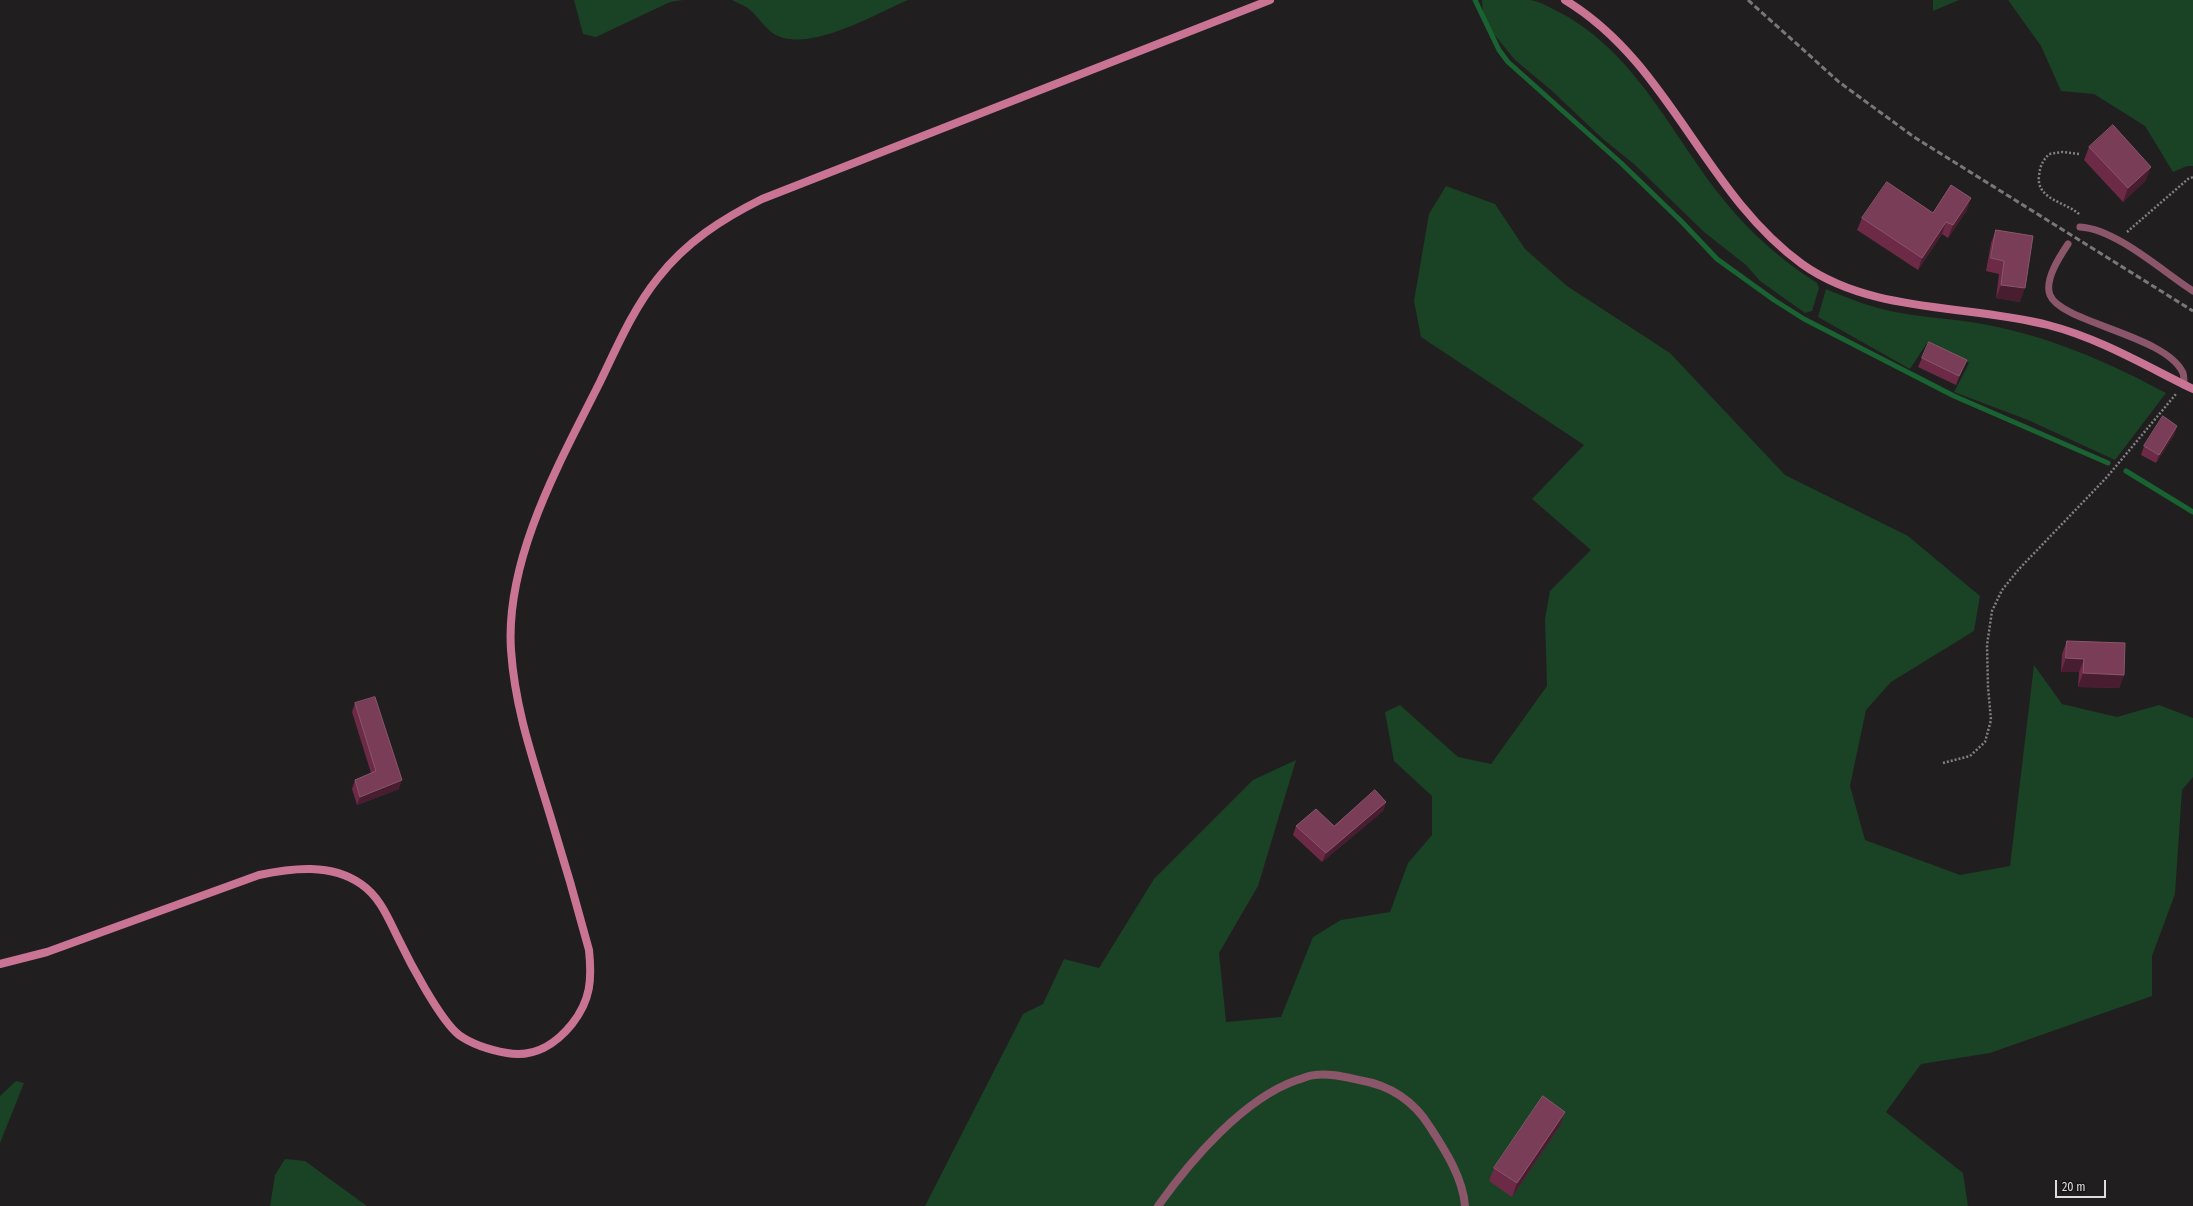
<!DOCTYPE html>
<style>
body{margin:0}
#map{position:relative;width:2193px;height:1206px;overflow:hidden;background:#211e1f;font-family:"Fira Sans Condensed",sans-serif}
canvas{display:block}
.scale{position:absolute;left:2055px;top:1180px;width:51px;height:18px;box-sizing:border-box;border:2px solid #dfdcdd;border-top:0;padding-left:5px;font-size:12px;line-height:14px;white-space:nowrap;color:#dfdcdd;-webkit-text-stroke:3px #181516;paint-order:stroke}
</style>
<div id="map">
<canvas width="2193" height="1206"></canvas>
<div class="scale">20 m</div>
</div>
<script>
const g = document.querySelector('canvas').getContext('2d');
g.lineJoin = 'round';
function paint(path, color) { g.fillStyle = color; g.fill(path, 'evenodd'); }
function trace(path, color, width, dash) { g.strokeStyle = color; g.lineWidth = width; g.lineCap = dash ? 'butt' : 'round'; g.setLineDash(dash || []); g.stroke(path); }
const green = new Path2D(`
 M574,0h109l-13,2 -74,35 -13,-3z
 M732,0h176c-33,14 -95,51 -130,36 -12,-5 -20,-20 -29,-27 -5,-4 -12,-6 -17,-9z
 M1482,0c16,0 34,0 49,0 11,2 21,9 30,13 74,40 109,118 158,181 28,36 60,65 98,89l2,5 -7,23 -7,2 -45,-32 -14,-16 -42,-33 -70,-68 -31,-25 -52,-49 -36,-30 -22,-27 -10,-20z
 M1933,0h26l-26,11z
 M2008,0h185v166h-6l-14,6 -28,-46 -51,-32 -33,-3 -20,-45z
 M1446,186l49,18 30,45 42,37 103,67 115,122 123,61 72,60 -6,35 -83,51 -25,28 -16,76 15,54 95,35 50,-9 24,-201 28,39 55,13 42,-12 34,13v59l-11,13 -7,104 -23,62v40l-162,57 -69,11 -35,48 77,61 5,33h-1043l98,-192 20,-10 21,-45 35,9 55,-89 99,-99 43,-20 -38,126 -39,67 7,69 55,-5 32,-80 28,-17 49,-8 18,-49 24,-28v-39l-38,-35 -9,-49 15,-7 58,52 33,7 56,-78 -2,-67 5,-28 41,-41 -59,-51 52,-54 -163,-108 -7,-36 15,-87z
 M1826,289c23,10 45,18 69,23 31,6 63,7 93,13 63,12 122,38 178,68l-51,67 -87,-40 -74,-28 15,-29 -42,-20 -17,26 -92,-52z
 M16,1081l8,2 -24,60v-47z
 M285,1159l20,2 62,45h-97l5,-31z`);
const stream = new Path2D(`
 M1475,0l24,50 9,12 113,101 61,59 35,37 57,41 30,19 150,77 154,67
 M2126,471l67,41`);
const path = new Path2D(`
 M2079,154l-17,-2 -13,2c-7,8 -9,12 -10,22 -3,24 28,26 41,39
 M2127,232l61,-53 5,-2
 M1943,763l27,-7 15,-14 6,-22 -3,-33 -1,-42 5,-34 10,-21 17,-21 88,-92 69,-83`);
const lane = new Path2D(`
 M2080,227c36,2 82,44 113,64
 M2068,244c-8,12 -24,36 -18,51 11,28 116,40 133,78 1,3 1,8 1,12`);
const street = new Path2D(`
 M1158,1206c33,-46 85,-107 139,-126 6,-1 12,-5 18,-5 14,-2 30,2 44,5 30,5 55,21 71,47 15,23 33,51 35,79`);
const secondary = new Path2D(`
 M1565,0c106,64 138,192 237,264 70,50 165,40 246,61 51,13 98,41 145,64
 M0,964l47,-12 212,-77c33,-7 72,-12 102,9 19,13 27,34 37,54 11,23 42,82 61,97 14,10 31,15 48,18 27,5 49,-9 65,-29 19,-24 20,-45 17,-74 -12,-45 -25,-90 -39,-135 -17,-56 -35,-106 -39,-165 -6,-92 49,-188 89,-268 17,-35 33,-73 58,-104 28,-36 64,-59 104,-79l508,-199`);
const rail = new Path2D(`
 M1748,0l91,82 75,55 279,174`);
const wall = new Path2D(`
 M2089,147l57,33 -23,22 -39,-42z
 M1967,210l-19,28 -6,-4 -24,36 -61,-40 5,-12z
 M1996,230l24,72 -24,-4 3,-24 -13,-3 5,-28z
 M1922,358l41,11 -7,16 -38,-18z
 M2177,426l-3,9 -18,28 -15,-8 3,-9z
 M2067,641l57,34 -5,13 -41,-1 1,-15h-18l1,-18z
 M355,703l44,86 -42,16 -5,-16 3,-9 16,-7 -19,-61z
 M1386,802l-3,9 -61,51 -29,-27 3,-9h38z
 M1565,1112l-5,14 -48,71 -23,-16 5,-13z`);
const shadedWall = new Path2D(`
 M2151,167l-5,13 -23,22 5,-14z
 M1971,198l-4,12 -19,28 5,-13z
 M1946,222l-4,12 -24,36 4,-12z
 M2001,285l24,3 -5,14 -24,-4z
 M1967,360l-4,9 -7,16 3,-9z
 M2177,426l-3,9 -18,28 3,-8z
 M2066,658l18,1 -5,13h-18z
 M2083,673l41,2 -5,13 -41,-1z
 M402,780l-3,9 -42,16 3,-8z
 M1386,802l-3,9 -61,51 4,-9z
 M1565,1112l-5,14 -48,71 5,-14z`);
const building = new Path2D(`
 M2113,125l38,42 -23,21 -39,-41z
 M1887,182l46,31 18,-28 20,13 -18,27 -7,-3 -24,36 -60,-40z
 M1996,230l37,6 -8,52 -24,-3 3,-24 -13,-3z
 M1929,342l38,18 -8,16 -37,-18z
 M2163,416l14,10 -18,29 -15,-9z
 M2067,641l58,2 -1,32 -41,-2 1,-14 -18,-1z
 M375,697l27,83 -42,17 -5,-17 21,-9 -21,-68z
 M1375,790l11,12 -60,51 -30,-27 20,-17 18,17z
 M1543,1096l22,16 -48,71 -23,-15z`);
paint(green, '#1a4224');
trace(stream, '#196231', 5);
trace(path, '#838081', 2.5, [2, 2]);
trace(lane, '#8b5669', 7);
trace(street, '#8b5669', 8);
trace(secondary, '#ca7493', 8);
trace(rail, '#7a7778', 3, [6, 3]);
paint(wall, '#6d2a47');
paint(shadedWall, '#491d30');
paint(building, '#793d57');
trace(building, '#89566c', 1);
</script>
